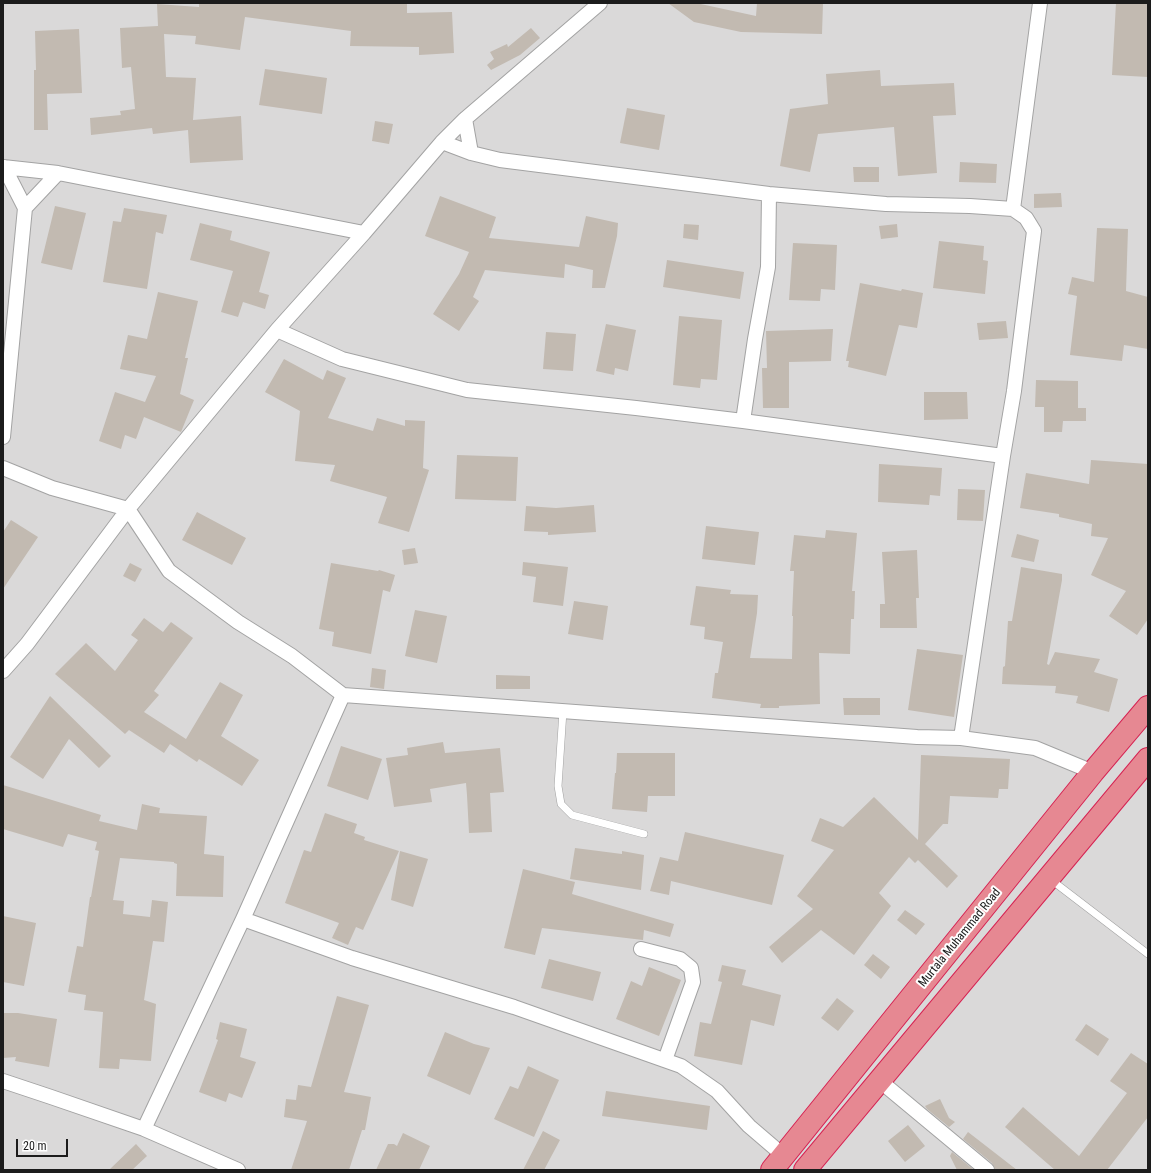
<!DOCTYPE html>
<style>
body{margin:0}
#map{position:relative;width:1151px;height:1173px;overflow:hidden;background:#edeae1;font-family:"Roboto Condensed",sans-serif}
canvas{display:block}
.frame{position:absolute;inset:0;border:4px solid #1c1c1c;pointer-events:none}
.scale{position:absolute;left:16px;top:1139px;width:52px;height:18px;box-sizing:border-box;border:2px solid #1c1c1c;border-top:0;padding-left:5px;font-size:12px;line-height:14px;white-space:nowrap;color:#1c1c1c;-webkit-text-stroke:3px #fff;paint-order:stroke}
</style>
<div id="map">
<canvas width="1151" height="1173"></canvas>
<div class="frame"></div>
<div class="scale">20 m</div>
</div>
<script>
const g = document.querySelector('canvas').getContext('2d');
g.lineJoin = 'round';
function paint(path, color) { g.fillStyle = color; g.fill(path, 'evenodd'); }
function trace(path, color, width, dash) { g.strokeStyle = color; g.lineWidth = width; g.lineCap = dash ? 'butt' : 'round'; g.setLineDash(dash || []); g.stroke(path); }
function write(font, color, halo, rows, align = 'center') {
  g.font = font + ' "Roboto Condensed",sans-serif'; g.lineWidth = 4; g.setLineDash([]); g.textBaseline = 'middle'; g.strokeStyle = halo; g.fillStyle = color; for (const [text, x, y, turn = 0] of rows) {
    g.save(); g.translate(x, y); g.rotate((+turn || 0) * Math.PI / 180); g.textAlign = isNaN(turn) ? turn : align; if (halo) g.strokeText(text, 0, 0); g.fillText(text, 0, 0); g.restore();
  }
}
const residential = new Path2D(`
 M3,3h1145v1167h-1145z`);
const building = new Path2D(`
 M199,3h208v10l45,-1 2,41 -35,2v-8l-69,-1 1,-15 -106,-14 -5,33 -45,-6 1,-8 -32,-2 2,43 30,1 -3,42 48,-4 2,44 -53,3 -2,-33 -35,4 -1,-6 -61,7 -1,-17 31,-3 -1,-4 15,-2 -4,-42 -9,1 -2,-40 38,-2 -1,-22 42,3z
 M668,3h28l60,13 1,-13h66l-1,31 -81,-2 -47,-10z
 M1116,3h32v74l-36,-2z
 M531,28l9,10 -20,17 -29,15 -4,-5 7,-6 -4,-7 17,-8 1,3z
 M79,29l3,64 -35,1 1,36h-14v-60h2l-1,-39z
 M265,69l62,9 -5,36 -63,-9z
 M880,70l1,16 73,-3 2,32 -23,1 4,57 -39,3 -4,-49 -76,7 -8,38 -30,-6 10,-57 38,-5 -2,-30z
 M627,108l38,7 -6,35 -39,-7z
 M375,121l18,3 -4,20 -17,-3z
 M960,162l37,2 -1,19 -37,-1z
 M853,167h26v15h-25z
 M1061,193l1,14 -28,1v-14z
 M440,196l56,21 -7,21 90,9 7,-31 32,7 -1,13 -12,52h-13l1,-18 -28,-6 -1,14 -79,-8 -12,27 6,4 -20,30 -26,-17 26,-40 10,-22 -44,-16z
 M55,206l31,7 -14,57 -31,-7z
 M124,208l43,7 -4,19 -7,-2 -9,57 -44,-7 10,-61 8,1z
 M200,223l32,8 -2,9 40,12 -11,40 10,3 -4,14 -22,-7 -5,15 -17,-5 12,-41 -43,-11z
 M684,224l15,1 -1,15 -15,-2z
 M897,224l1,13 -17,2 -2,-13z
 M1097,228l31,1 -2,62 22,6v52l-24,-4 -2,16 -52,-6 7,-59 -9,-2 4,-17 22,5z
 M939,241l45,5 -1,14 5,1 -3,33 -52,-6z
 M793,243l44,2 -2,45 -14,-1 -1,12 -31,-1z
 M667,260l77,12 -4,27 -77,-12z
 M860,283l41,8 1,-2 21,4 -6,35 -18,-3 -13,51 -38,-9 1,-6h-3z
 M158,292l40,9 -13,57h3l-8,36 14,6 -13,32 -37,-15 -8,22 -11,-4 -4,14 -22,-8 16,-49 30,10 11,-26 -36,-7 8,-34 19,4z
 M679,316l43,4 -5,60 -16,-1 -1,9 -27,-3z
 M1006,321l2,17 -29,2 -2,-17z
 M606,324l30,6 -8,41 -13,-3 -1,7 -18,-4z
 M833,329l-2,32 -42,1v46h-26l-1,-40h5l-1,-37z
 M546,332l30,2 -3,37 -30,-2z
 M284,359l39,21 4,-10 19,8 -18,40 45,13 4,-13 28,8v-6l20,1 -2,47 6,2 -20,62 -31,-9 9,-26 -57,-16 5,-16 -40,-4 5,-50 -35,-19z
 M1036,380l42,1v27h8v13h-23l-1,11h-18v-25h-9z
 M924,392h43l1,27 -44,1z
 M457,455l61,2 -2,44 -61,-2z
 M1091,460l57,4v155l-11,16 -28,-19 17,-25 -35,-16 17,-37 -17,-2 1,-12 -33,-7v-3l-39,-6 6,-35 63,11z
 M879,464l63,4 -2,28 -10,-1 -1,10 -51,-3z
 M958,489l27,1 -2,31 -26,-1z
 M594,505l2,27 -48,3v-3l-24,-1 2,-25 30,2z
 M197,512l49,26 -14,27 -50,-25z
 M11,520l27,17 -35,52v-57z
 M706,526l53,6 -4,33 -53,-6z
 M826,530l31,3 -5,58h3l-1,28h-3l-1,35 -31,-1 1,51 -41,2v2h-19l1,-4 -49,-6 3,-25h3l5,-31 -19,-3 1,-12 -15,-2 6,-39 35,4 -1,4 28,1 -1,18 -7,45 42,1 1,-43h-1l2,-45h-4l4,-36 31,3z
 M1017,534l22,6 -5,22 -23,-5z
 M415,548l3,15 -14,2 -2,-15z
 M917,550l2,48h-3l1,30h-37v-24h5l-3,-52z
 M523,562l45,5 -5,39 -30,-4 3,-25 -14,-2z
 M130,563l12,6 -7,13 -12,-6z
 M331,563l47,8 1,-1 16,5 -5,17 -7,-2 -12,64 -39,-8 2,-14 -15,-3z
 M1021,567l41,7v6l-15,84 2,1 6,-13 45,7 -6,13 24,7 -9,33 -33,-9 2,-7 -23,-3 1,-7 -54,-2 1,-17 2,-1 3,-45h4z
 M574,601l34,5 -5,34 -35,-6z
 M415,610l32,6 -10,47 -32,-7z
 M144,618l19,14 8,-10 22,16 -39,53 5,4 -15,17 42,27 34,-57 23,13 -22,41 38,24 -17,26 -43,-27 -2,3 -27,-18 -6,9 -35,-23 -4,4 -70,-60 31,-31 29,28 23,-31 -7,-5z
 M917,649l46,6 -9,62 -46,-7z
 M372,668l14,2 -2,19 -14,-2z
 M496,675l34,1v13h-34z
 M50,696l61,60 -12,12 -30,-29 -26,40 -33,-22z
 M843,698h37v17h-36z
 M443,742l2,11 55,-5 4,44 -14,1 2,39 -23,1 -2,-38 -1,-12 -36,6 2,13 -38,5 -8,-49 22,-3 -1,-7z
 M341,746l41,13 -14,41 -41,-14z
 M617,753h58v43h-27l-1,16 -35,-3 3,-36h1z
 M921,755l89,4 -2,30h-9l-1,9 -48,-2 -2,28h-5l-18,20 33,32 -11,12 -29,-28 -3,3 -6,-6 -30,36 12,13 -37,49 -33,-25 -39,33 -13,-16 44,-38 -16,-13 37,-46 -23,-9 9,-23 23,9 31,-30 44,43z
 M3,785l98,30 -2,6 38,9 5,-26 18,4 -1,5 48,3 -3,38 20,2 -1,41 -47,-1 1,-32 -3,-1v-1l-54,-4 -7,42 11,1 -1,13 27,3 2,-17 16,2 -4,40 -11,-1 -9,59 12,4 -5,57 -31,-2 -1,10 -20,-1 4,-56 -19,-2 2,-15 -18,-3 9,-46 6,1 7,-50h1l8,-46 -4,-1 2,-8 -29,-8 -5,13 -60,-18z
 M325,813l32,11 -3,9 11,4 -1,3 35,11 -36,79 -7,-3 -8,18 -16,-7 7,-15 -54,-20 19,-53 7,2z
 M685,832l99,23 -12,50 -101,-24 -2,14 -19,-4 10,-34 18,4z
 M575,848l47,6v-3l22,4 -3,35 -71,-11z
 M400,851l28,8 -15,48 -22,-7z
 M523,869l52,13 -3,12 102,30 -4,13 -26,-7 -1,10 -101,-12 -7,27 -31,-7z
 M905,910l20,14 -9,11 -19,-15z
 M3,916l33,7 -12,63 -21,-4z
 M873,954l17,13 -9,12 -17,-14z
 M549,959l52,13 -8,29 -52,-13z
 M722,965l24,5 -4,15 39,10 -7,31 -23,-6 -9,45 -48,-9 6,-34 11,2 11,-42 -4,-1z
 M649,967l32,13 -22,56 -43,-17 15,-38 11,5z
 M337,996l32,9 -25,87 27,5 -6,33h-3l-13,40h-58l16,-49 -23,-4 2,-18 10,1 2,-15 13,2z
 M837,998l17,13 -16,20 -17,-13z
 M3,1013h15l39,6 -8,48 -34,-6 1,-4 -13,1z
 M220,1022l27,7 -7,28 16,5 -14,36 -13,-5 -3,9 -27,-10 19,-52 -2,-1z
 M1086,1024l23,15 -11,17 -23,-16z
 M445,1032l29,12 16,4 -20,47 -43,-19z
 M1131,1053l17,11v53l-41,53h-52l-50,-43 18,-20 56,49 48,-63 -17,-12z
 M528,1066l31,14 -25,57 -40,-18 16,-33 8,3z
 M606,1091l104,15 -3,24 -105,-14z
 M940,1099l9,19 6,4 -6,5 -22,-18 -2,-3z
 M908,1125l17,21 -20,16 -17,-21z
 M543,1131l17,9 -16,30h-21z
 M968,1132l49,38h-22l-3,-7 -29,-24z
 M403,1133l27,13 -11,24h-43l12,-26h6l3,2z
 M136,1144l11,12 -15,14h-23z
 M952,1152l22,18h-17l-7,-14z`);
const lane = new Path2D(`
 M563,711l-5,75 3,18 11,11 72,19
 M1050,879l98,75`);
const street = new Path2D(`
 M465,119l6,34
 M442,142l29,11 29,7 269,34 117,10 84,2 43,3 13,9 8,13 -20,160 -11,65 -42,282
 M3,167l55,6 306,60
 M25,208l33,-35
 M1013,209l27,-206
 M277,330l65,29 125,31 169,18 107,13 260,35
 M743,421l12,-82 13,-72 1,-73
 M3,437l22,-229 -21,-41
 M3,468l49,20 76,21 41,62 69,51 54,34 51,39 574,42 44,1 74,10 58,24
 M3,671l24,-27 101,-135 149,-179 87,-97 78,-91 23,-23 135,-116
 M243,919l109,39 162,49 167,59 36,25 32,35 35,30
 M641,949l39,10 11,9 2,14 -28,78
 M3,1081l48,16 93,32 94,41
 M880,1081l107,89
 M144,1129l99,-210 100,-224`);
const highway = new Path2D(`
 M772,1170l321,-398 55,-65
 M805,1170l343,-411`);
const streetNames = [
 ["Murtala Muhammad Road",960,938,-51]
];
paint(residential, '#dad9d9');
paint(building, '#c2bab1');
trace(lane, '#a3a3a3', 8);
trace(street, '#a3a3a3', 16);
trace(highway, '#d62353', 24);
trace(lane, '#fff', 7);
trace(street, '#fff', 14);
trace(highway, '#e68892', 22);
write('12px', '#1c1c1c', '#fff', streetNames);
</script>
